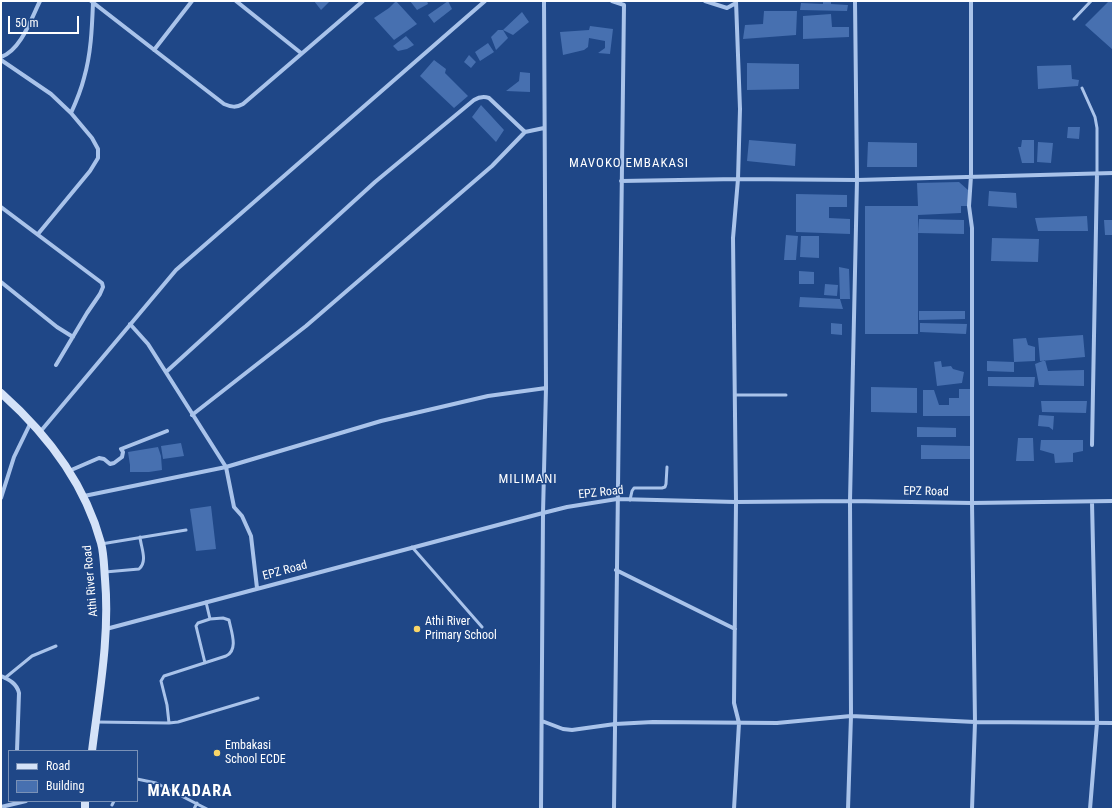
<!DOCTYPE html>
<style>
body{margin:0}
#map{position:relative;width:1114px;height:810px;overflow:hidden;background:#1f4787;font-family:"Roboto Condensed",sans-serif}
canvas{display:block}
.frame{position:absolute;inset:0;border:2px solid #fff;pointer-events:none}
.legend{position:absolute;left:8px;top:750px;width:130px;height:52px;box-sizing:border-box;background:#1f4787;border:1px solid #7991b7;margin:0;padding:5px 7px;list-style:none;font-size:12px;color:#fff}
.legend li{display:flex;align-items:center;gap:8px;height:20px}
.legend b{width:20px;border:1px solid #7991b7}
.scale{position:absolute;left:8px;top:16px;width:71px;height:18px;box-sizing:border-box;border:2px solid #fff;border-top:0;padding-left:5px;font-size:12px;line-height:14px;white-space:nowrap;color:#fff;-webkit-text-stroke:3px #1f4787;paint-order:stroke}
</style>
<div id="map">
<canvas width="1114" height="810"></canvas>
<div class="frame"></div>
<ul class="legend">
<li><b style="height:5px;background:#d4e2f8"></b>Road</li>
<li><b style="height:11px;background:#4770b0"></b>Building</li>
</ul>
<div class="scale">50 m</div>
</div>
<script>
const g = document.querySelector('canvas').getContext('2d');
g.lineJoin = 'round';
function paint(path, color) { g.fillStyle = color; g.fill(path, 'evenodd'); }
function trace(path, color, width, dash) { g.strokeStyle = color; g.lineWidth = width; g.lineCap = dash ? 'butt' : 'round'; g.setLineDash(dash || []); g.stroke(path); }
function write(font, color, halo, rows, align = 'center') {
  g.font = font + ' "Roboto Condensed",sans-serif'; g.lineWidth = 3; g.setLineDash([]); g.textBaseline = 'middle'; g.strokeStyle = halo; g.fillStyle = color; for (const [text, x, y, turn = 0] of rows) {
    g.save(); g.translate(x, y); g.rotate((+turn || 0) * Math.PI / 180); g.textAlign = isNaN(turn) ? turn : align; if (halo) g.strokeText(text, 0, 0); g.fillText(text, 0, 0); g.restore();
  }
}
const building = new Path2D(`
 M314,1h16l-9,9z
 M396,1l21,23 -23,16 -20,-22 15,-10z
 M410,1h17l1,3 -11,6z
 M448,1l4,8 -18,14 -6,-8z
 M823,1h8v3l17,1 -1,6 -47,-1 1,-7 22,1z
 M1109,1h4v49l-28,-25z
 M764,11h33l-1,24 -53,4 2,-14 18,-1z
 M522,12l7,10 -16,13 -10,-5 5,8 -12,12 -5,-13 7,-7h5z
 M831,14l1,13h17v10l-46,2v-23z
 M590,26l23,3 -3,25 -12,-1 7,-5v-7l-16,-3 -1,9 -4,3 -21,5 -3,-23 29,-2z
 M406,36l8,9 -7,4 -9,2 -5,-5z
 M488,43l6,9 -14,9 -5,-9z
 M469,55l7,7 -5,6 -7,-6z
 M434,60l12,9 -1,4 23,23 -14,12 -34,-32z
 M747,63l52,1v25l-52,1z
 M1071,65l1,14 7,1 -1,6 -40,3 -1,-23z
 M520,72l10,1v19l-24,-1 13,-10z
 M481,105l23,25 -8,12 -24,-25z
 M1068,127h12l-1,12 -12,-1z
 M749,140l47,4 -1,22 -48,-5z
 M1022,140h12v23h-12l-4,-16h3z
 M868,142l49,1v24h-50z
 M1038,142l15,1 -2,20 -14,-1z
 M959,182l9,8 1,16h-8v7l-43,2v-7v126h-53v-128h53l-1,-23z
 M989,191l27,2 1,15 -29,-2z
 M796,194l51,1v12h-18v11l21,1v15l-54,-2z
 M1087,216l1,15h-50l-3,-13z
 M919,219l45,1v14l-46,-1z
 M1104,220h9v15h-8z
 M786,235l12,1 -2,24h-12z
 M801,236h18v22l-19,-1z
 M992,238l47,1 -1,23 -47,-1z
 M839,267l10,2 1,30h-10z
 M799,271l15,1v12h-15z
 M825,284l13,1 -1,11 -13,-1z
 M800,297l40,2 3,10 -44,-2z
 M919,311h46v8l-46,1z
 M831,323l11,1v11l-11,-1z
 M920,323l47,1 -1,10 -46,-2z
 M1083,335l2,22 -45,4 -2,-23z
 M1026,338l2,7 7,2v14l-21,1 -1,-23z
 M1045,360l3,11 36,-1v16l-45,-1 -4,-21z
 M941,361l1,6 9,-1 2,3 11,3 -2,11 -25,3 -3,-24z
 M987,361l27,1v10l-27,-1z
 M988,377h47l-1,10 -46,-1z
 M871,387l46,1v25l-46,-1z
 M959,389h11v27h-47v-26h11l5,15h10v-7h10z
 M1041,401h46l-1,12 -44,-1z
 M1039,415l15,1 -1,14 -4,-3 -11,-1z
 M917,427l39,1v9h-39z
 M1018,438h15l1,23h-18z
 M1041,440h42v11l-10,2v9l-18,1 -1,-9 -14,-4z
 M181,443l3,13 -21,3 -2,-13z
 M921,445l49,1v13h-49z
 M158,447l3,9 1,14 -13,2h-19v-7l-2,-13z
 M211,506l5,43 -20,2 -6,-42z`);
const service = new Path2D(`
 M1074,19l17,-18
 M1082,88l13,29 2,11v45
 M735,395h51
 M630,500l2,-9 2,-3h28l3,-1 1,-3 1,-17
 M101,544l85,-14
 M412,547l70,80
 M105,572l34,-3c9,-8 2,-21 1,-32
 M205,663l-9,-37 2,-3 12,-4
 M5,678l27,-22 24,-10
 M96,722l73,1 -2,-18 -6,-24 3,-5 62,-20c13,-6 5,-25 3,-36l-6,-2 -13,1 -4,-17
 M169,723l9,-1 80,-24
 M137,779l19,4 51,26
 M112,805l2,-4
 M194,809l3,-6`);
const minor = new Path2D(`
 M91,1l133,103c7,3 12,4 19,0l120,-103
 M236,1l65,52
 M612,1l12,4 -10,804
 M705,1l22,7 9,-5
 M971,1v175l-2,30 3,22v275l3,219 -3,87
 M154,50l38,-49
 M1,57c20,-7 30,-38 39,-56
 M1,60l50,34 20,19 21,25 6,11v9l-8,13 -52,63
 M71,113c5,-11 10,-23 13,-35 7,-24 8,-50 9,-75
 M621,181l117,-2 119,1 256,-7
 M1,207l101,76 1,4 -3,7 -13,19 -31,52
 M1,282l56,45 16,10
 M166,372l209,-190 99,-82c5,-3 9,-4 15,-2l36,34
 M192,415l114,-89 186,-160 33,-34 19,-4
 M40,432l136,-162 309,-269
 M1092,445l5,-272
 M69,471l30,-13 5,1 6,5 4,-1 8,-6 1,-5 -2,-3 46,-18
 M84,496l142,-29 -78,-123 -18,-20
 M1,498l13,-41 17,-35
 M616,570l119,59
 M257,588l-6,-52 -9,-20 -8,-9 -8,-40 155,-46 107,-25 58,-8
 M106,629l437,-116 24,-6 50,-8 119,3 114,-1 122,2 141,-2
 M1,676c9,4 16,8 18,17l-2,58
 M542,721l21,8 9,1 43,-6 38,-2 124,1 74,-7 124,6 138,1
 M1,807l25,-6
 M541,809l2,-296 3,-125 -2,-387
 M734,809l5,-86 -5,-20 2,-201 -3,-264 5,-59 2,-70 -4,-108
 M848,809l3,-93 -1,-215 7,-321 -2,-179
 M1090,809l7,-86 -5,-221`);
const secondary = new Path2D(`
 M1,393c45,40 84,91 100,150 3,11 3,24 4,36 5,58 -6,115 -13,172
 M85,809v-8`);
const markers = [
 [417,629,4,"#f9d668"],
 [217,753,4,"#f9d668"]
];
const streetNames = [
 ["EPZ Road",926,492,1],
 ["EPZ Road",601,493,-6],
 ["EPZ Road",285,571,-15],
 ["Athi River Road",91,581,-95]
];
const poiNames = [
 ["Athi River",425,622],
 ["Primary School",425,636],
 ["Embakasi",225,746],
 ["School ECDE",225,760]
];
const neighbourhoodNames = [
 ["MAVOKO EMBAKASI",629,164],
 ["MILIMANI",528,480]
];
const districtNames = [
 ["MAKADARA",190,792]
];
paint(building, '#4770b0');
trace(service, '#a9c3ea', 3);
trace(minor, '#a9c3ea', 4);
trace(secondary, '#d4e2f8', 8);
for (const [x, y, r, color] of markers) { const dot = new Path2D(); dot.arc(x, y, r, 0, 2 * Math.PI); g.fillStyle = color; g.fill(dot); trace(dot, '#1f4787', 1.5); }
write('12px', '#fff', '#1f4787', streetNames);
write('12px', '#fff', '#1f4787', poiNames, 'left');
g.letterSpacing = '1px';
write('13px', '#fff', '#1f4787', neighbourhoodNames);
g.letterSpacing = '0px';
g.letterSpacing = '1px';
write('bold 16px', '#fff', '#1f4787', districtNames);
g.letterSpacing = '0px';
</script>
